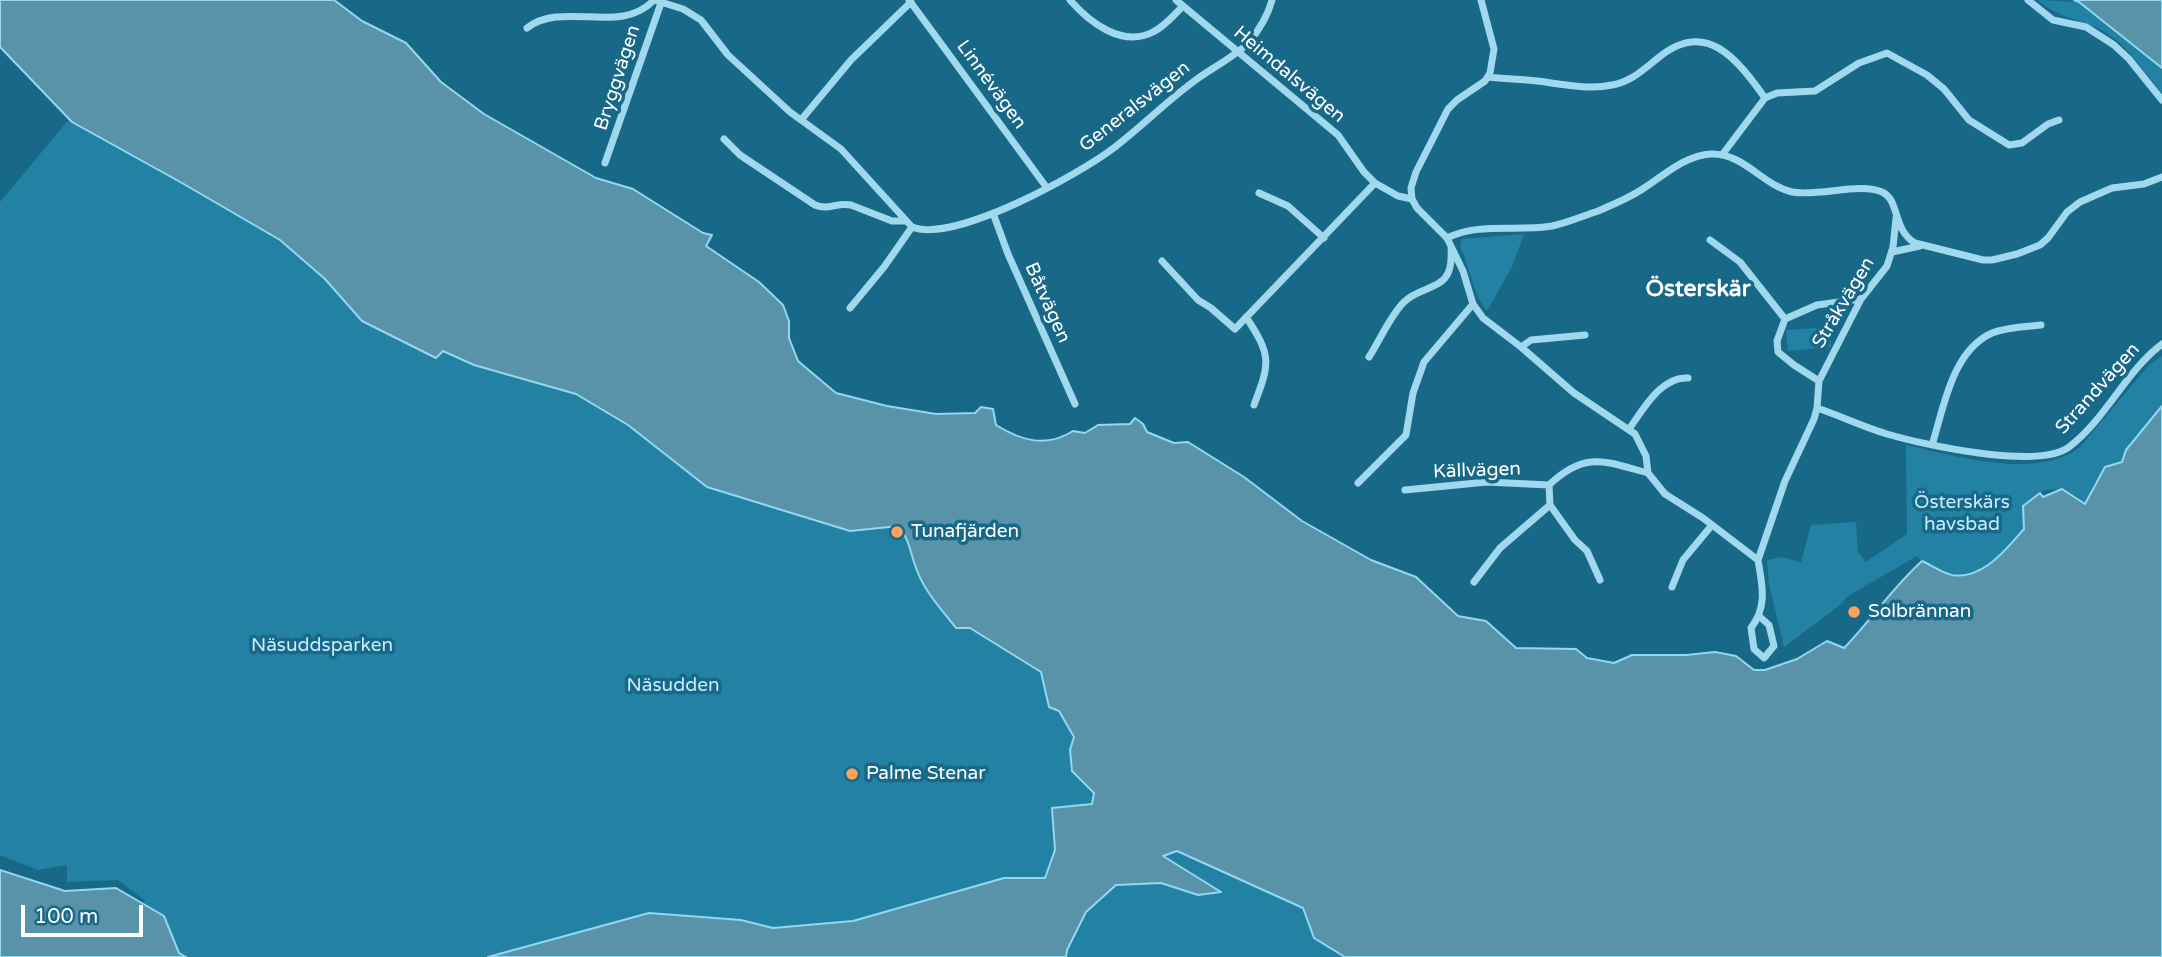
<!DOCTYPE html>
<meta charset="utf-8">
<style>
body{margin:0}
#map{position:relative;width:2162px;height:957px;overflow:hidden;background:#186888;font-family:"Varela Round",sans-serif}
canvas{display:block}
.scale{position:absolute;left:21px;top:905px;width:122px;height:32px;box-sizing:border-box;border:4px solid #fff;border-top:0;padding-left:9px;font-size:21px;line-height:24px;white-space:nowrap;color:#fff;-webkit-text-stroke:5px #186888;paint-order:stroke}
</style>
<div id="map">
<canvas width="2162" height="957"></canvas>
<div class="scale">100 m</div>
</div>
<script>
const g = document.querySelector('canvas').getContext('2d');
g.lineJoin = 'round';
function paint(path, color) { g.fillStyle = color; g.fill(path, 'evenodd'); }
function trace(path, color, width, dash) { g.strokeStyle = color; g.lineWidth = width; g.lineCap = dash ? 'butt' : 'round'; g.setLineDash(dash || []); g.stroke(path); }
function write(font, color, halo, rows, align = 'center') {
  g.font = font + ' "Varela Round",sans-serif'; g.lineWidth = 7; g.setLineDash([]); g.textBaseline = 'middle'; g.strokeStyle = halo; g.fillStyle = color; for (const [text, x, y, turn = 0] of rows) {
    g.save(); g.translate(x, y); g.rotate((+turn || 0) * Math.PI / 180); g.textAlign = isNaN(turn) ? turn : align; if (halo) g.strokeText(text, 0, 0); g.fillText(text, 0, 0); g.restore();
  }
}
const green = new Path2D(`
 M2038,0l41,2 83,66v25c-15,-18 -29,-39 -47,-54 -24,-20 -54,-17 -77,-39z
 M71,117l209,123 45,39 37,42 64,32 55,-107 1251,711h-1662l75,-56 -27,-21 -51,2v-17l-29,5 -38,-15v-653z
 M1524,234l-12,33 -25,44c-15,-19 -17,-44 -27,-65l2,-7z
 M1830,327l1,20 -43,4 -2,-21z
 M2162,356v53l-36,41 -4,12 -27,20 -10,22c-27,-17 -37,-23 -62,2l1,23c-22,24 -47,57 -83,41 -8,-4 -17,-7 -24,-14l-69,40 -8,9 -56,42 -15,-63 -2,-24 14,-3 20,5 10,-37 45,-3 2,30 8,10 41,-28 -1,-89c49,11 129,35 173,3l70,-83z`);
const water = new Path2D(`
 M0,0h334l28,21 44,22 35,39 43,32 112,64 37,11 70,44 9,2 -6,11 53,36 24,23 6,16v17l9,23 38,32 51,13 49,8 39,-1 6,-6 12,2 3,16c26,16 50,23 77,6l12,2 13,-8 32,-1 5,-6 8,6 4,8 27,11 14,-1 56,35 58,44 69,39 45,17 42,39 28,5 30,27 60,1 11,9 27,5 18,-8h54l29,-3 21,4 18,14h11l32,-11 30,-18 17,7c27,-28 49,-61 78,-87 9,4 21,12 30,14 31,5 54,-26 72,-46l-1,-23 17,-13 3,4 19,-8 23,15 20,-37 17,-5 4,-12 36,-44v551h-817l-31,-19 -11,-30 -126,-57 -14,5 58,36 -23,3 -37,-12 -45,2 -30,27 -19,38 -1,7h-578l161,-44 92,7 32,8 80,-7 151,-43h41l10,-28 -3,-42 40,-4 2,-11 -22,-22 -2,-21 4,-13 -15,-26 -10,-4 -8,-35 -71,-44h-14c-14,-18 -30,-35 -38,-55 -7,-16 -8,-33 -19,-47l-49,5 -143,-44 -79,-62 -52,-31 -102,-29 -31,-14 -7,7 -74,-37 -37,-42 -45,-39 -98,-57 -110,-61 -72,-75z
 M2074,0h88v68l-83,-66z
 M0,870l65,21 51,-3 48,28 15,37 7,4h-186z`);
const minor = new Path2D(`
 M654,0l29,9 18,11 27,35 62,57 51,37 71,78c42,17 168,-53 203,-80 27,-21 51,-45 78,-65 15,-12 45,-27 56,-40 10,-12 19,-27 23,-42
 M909,0l138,188
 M1070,0c19,22 52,48 83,32 11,-5 20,-16 29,-25
 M1176,0l162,135 26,37 11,11 23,13 14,3
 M1481,0l13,49 -4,24 -5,8 -28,19 -9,9 -32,63 -5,16 1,11 5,9 30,30 16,33 10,33 10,14 38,29 53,46 61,41 11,22 2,17 17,21 38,24 55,42c4,25 10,46 -7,68l3,21 10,9 10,-12 -5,-21 -9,-8
 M2028,0l25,20 33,7 28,18 15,14 33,41
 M527,28c36,-28 94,8 127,-28
 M1488,77c17,2 33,2 49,4 25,3 51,9 75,4 19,-3 32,-16 46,-27 48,-40 79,1 107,40
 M801,120l50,-60 60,-58
 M724,139l16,16 75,50c13,6 22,-3 36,0l41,16h14
 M1722,155l43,-57 12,-5 38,-2 44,-28 28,-10 40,22 17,14 25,31 40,25 13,-2 26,-19 11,-4
 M605,163l56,-160
 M1259,193l29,13 36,32
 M993,213l15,41 67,150
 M1447,238c32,-16 70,-6 105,-12 15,-3 31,-10 46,-15 14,-6 29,-12 43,-21 21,-13 44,-35 70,-36 33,-1 51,31 81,38 27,5 68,-10 90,0 18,8 10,37 33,51l68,17h9l25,-6 23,-9 8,-7 19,-26 13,-10 32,-14 32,-4 18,-7
 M1710,240l30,22 45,57
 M1892,252l28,-6
 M1162,261l36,39 13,8 24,21 140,-146
 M850,308l34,-41 28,-40
 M1246,317c26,39 24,46 8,88
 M1521,347l10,-7 54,-5
 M1369,357c11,-17 21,-41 35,-55 20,-20 50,-8 47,-52
 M1819,381l-25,-16 -16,-13 -1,-11 8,-22 32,-14 44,-6
 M1817,408c24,8 46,19 70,26 37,11 152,36 182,13 37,-28 56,-75 93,-103
 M1629,429c14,-19 32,-53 59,-51
 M1932,445c12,-38 20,-94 60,-112 15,-6 33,-6 49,-8
 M1358,483l48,-48 7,-42 11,-31 49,-58
 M1405,490l82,-8 62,3
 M1550,505l25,35 12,11 13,29
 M1758,560l27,-79 29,-62 3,-11 2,-27 42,-82 26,-33 6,-19 3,-29
 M1474,582l26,-34 50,-43 -1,-20c37,-35 57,-23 99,-12
 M1672,587l11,-27 29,-35`);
const markers = [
 [897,532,7,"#ffa35c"],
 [1854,612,7,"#ffa35c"],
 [852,774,7,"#ffa35c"]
];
const streetNames = [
 ["Heimdalsvägen",1289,75,40],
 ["Bryggvägen",618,78,-72],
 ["Linnévägen",991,85,54],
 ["Generalsvägen",1135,107,-38],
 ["Båtvägen",1047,303,66],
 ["Stråkvägen",1844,303,-59],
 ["Strandvägen",2098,389,-48],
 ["Källvägen",1477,471,-2]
];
const parkNames = [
 ["Österskärs",1962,503],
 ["havsbad",1962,525],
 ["Näsuddsparken",322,646],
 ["Näsudden",673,686]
];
const poiNames = [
 ["Tunafjärden",911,532],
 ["Solbrännan",1868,612],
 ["Palme Stenar",866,774]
];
const quarterNames = [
 ["Österskär",1698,290]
];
paint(green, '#2381a4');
paint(water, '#5893a9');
trace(water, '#92d8f0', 2);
trace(minor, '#a0d8ed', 7);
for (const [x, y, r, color] of markers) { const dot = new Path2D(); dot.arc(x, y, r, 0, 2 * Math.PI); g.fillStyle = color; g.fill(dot); trace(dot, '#186888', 2.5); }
write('19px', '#fff', '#186888', streetNames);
write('19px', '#c5ecfa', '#186888', parkNames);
write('19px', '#fff', '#186888', poiNames, 'left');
write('bold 23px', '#fff', '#186888', quarterNames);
</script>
